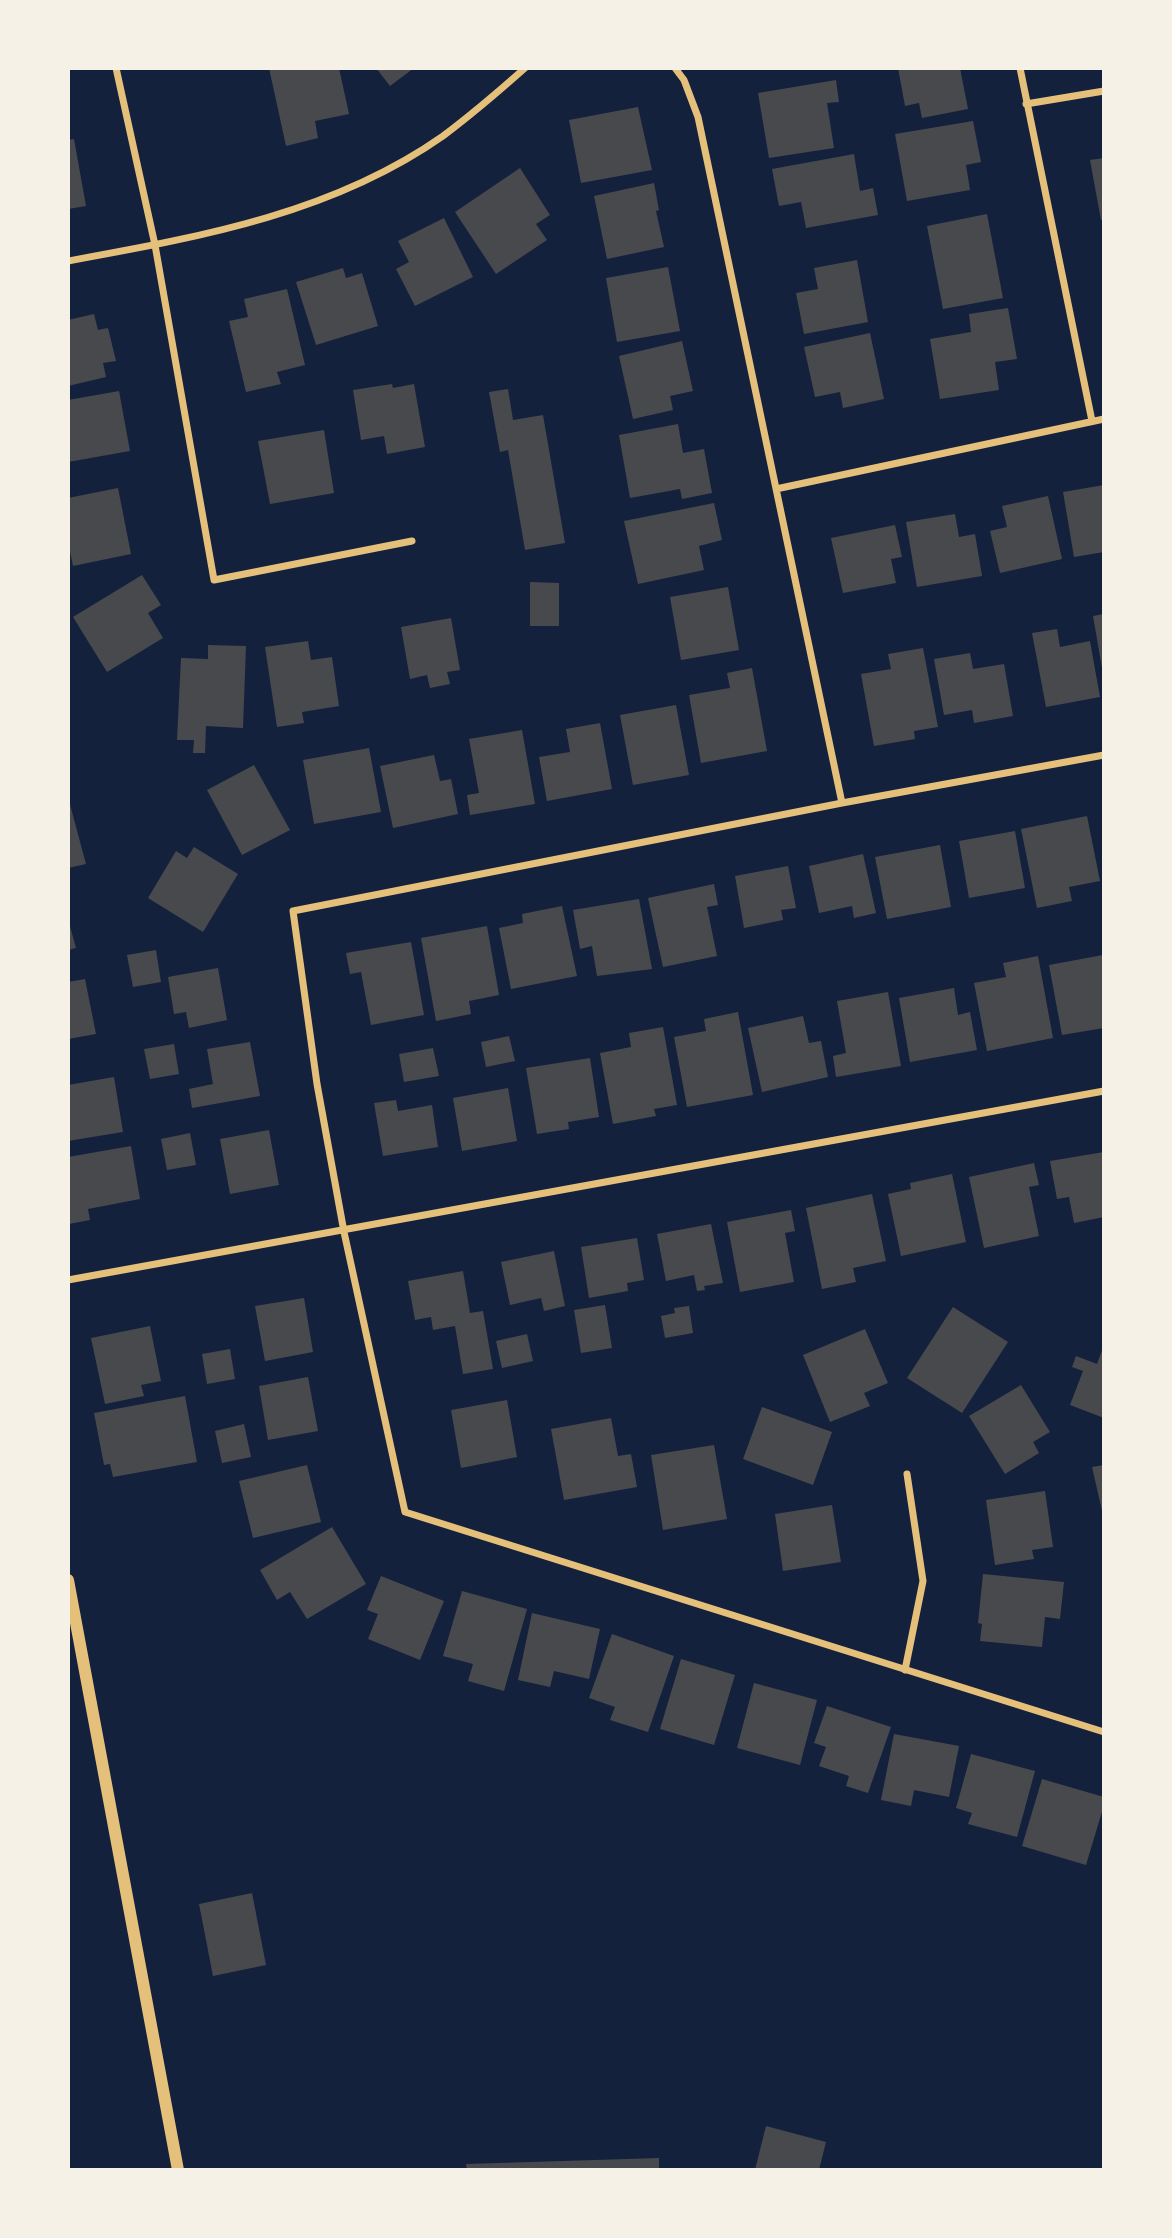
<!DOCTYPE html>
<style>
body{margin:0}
#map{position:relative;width:1172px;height:2238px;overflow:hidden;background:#14213d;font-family:"Libre Baskerville",serif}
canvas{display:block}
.frame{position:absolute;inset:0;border:70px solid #f6f1e7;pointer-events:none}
</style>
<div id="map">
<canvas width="1172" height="2238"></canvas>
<div class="frame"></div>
</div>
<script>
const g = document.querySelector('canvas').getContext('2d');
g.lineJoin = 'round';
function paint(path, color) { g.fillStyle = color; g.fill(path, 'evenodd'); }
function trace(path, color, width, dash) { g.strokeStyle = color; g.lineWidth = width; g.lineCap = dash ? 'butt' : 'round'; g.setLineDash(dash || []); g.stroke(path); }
const building = new Path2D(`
 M269,68h70l10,46 -34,7 3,17 -32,8z
 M376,68h38l-24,18z
 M898,68h62l8,41 -46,9 -3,-15 -14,3z
 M836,80l3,22 -12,1 7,45 -65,10 -11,-65z
 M638,107l14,63 -71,13 -12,-63z
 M973,121l8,41 -15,3 4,25 -63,11 -12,-67z
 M74,139l12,67 -18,3v-69z
 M854,154l6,37 13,-3 5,27 -72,13 -5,-26 -22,4 -7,-37z
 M1104,158v61l-3,1 -11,-60z
 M520,168l30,47 -14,9 11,16 -51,34 -41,-62z
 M654,183l5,27 -3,1 8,36 -57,12 -13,-63z
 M987,214l16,84 -60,11 -16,-83z
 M444,218l29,59 -58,29 -19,-37 13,-7 -11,-21z
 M857,260l11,62 -64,12 -8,-41 22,-4 -4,-21z
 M668,267l12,64 -63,11 -11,-64z
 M343,268l3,10 16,-5 16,53 -62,19 -20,-63z
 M287,289l18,76 -28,7 4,12 -35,8 -17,-71 19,-4 -4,-18z
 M1008,308l9,51 -22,3 4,28 -59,9 -10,-60 41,-7 -2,-18z
 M94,314l4,16 10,-2 8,33 -13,2 3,14 -38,9v-66z
 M870,333l14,66 -41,9 -3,-16 -25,5 -11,-50z
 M682,341l11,50 -23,5 3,14 -40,9 -14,-63z
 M392,384l1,4 21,-4 11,63 -38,7 -3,-18 -23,4 -8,-50z
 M508,389l5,31 30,-5 22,128 -40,7 -17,-100 -8,2 -11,-60z
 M119,391l11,60 -62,11v-62z
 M678,424l5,29 21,-4 8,44 -30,6 -2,-10 -50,9 -11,-63z
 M324,430l10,63 -64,11 -12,-63z
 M1104,485v67l-30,5 -11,-65z
 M118,488l13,66 -58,12 -5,-24v-44z
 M1048,496l14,63 -62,14 -10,-42 17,-4 -5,-21z
 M714,503l8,37 -23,6 5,24 -66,14 -14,-63z
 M955,514l4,23 16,-3 7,42 -65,11 -11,-65z
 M895,525l7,32 -11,2 5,24 -53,10 -12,-55z
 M142,575l19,30 -13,8 15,25 -56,34 -34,-55z
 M530,582l29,1v43h-29z
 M728,587l11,63 -58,10 -11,-63z
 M1104,614v54h-2l-9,-52z
 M451,618l9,52 -13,2 3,12 -20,4 -3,-13 -17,4 -9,-52z
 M1057,629l3,18 30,-6 10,56 -54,10 -14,-74z
 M308,641l3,19 21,-3 7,49 -37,6 2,11 -27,4 -12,-80z
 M208,645l38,1 -3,82 -37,-2 -1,27h-12l1,-13h-17l4,-82 27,1z
 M923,648l15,79 -24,4 1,8 -41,7 -13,-72 30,-5 -3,-15z
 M970,653l3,16 31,-5 9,52 -39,7 -2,-13 -28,5 -10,-56z
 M752,668l15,83 -66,12 -12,-68 41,-7 -3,-15z
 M676,705l13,70 -56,10 -13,-70z
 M600,723l12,66 -65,12 -8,-44 31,-5 -4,-23z
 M522,730l13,74 -65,11 -3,-20 12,-2 -10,-54z
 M369,748l12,64 -67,12 -11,-64z
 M434,755l6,26 11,-2 7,35 -65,14 -13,-62z
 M254,765l36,65 -48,25 -35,-65z
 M68,797l18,67 -18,4z
 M1087,816l13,65 -31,6 3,14 -35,7 -16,-79z
 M1015,831l10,57 -56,10 -10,-57z
 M940,845l11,62 -64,12 -12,-62z
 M194,847l44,27 -35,58 -55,-34 28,-47 11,7z
 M863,854l13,59 -22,5 -2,-12 -33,7 -10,-47z
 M788,866l8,42 -15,2 2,10 -39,8 -9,-52z
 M714,884l4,21 -11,2 10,49 -54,11 -15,-69z
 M639,899l13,70 -55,7 -5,-30 -12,3 -7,-39z
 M562,906l15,70 -66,13 -12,-61 24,-5 -1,-9z
 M68,919l8,29 -8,2z
 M487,926l12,69 -30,6 2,13 -35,7 -15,-83z
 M411,942l13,73 -53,10 -10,-53 -11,2 -4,-21z
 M156,950l5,32 -28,5 -6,-32z
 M1103,955l1,73 -42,7 -13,-70z
 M1038,956l15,82 -66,13 -13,-68 32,-6 -3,-14z
 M218,968l9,52 -38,8 -3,-16 -12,2 -6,-37z
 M85,979l11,55 -28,5v-57z
 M954,988l4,27 12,-3 7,38 -67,12 -11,-64z
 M888,992l13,74 -65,11 -3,-21 13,-3 -9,-52z
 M738,1012l15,83 -66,12 -13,-70 32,-6 -2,-12z
 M803,1016l6,27 12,-2 7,36 -66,15 -14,-64z
 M663,1027l14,78 -23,4 2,7 -43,8 -13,-71 31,-6 -2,-14z
 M509,1036l6,25 -29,6 -5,-25z
 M250,1042l10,54 -68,12 -3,-19 24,-5 -6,-35z
 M174,1044l5,30 -29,5 -6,-30z
 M433,1048l6,28 -35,6 -5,-28z
 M590,1058l9,59 -31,5 1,7 -32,5 -11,-66z
 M114,1077l9,55 -55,9v-56z
 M508,1088l9,53 -55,10 -9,-53z
 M396,1100l2,11 34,-6 6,42 -55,9 -9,-53z
 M269,1130l10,55 -49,9 -10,-55z
 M190,1133l6,32 -29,5 -6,-31z
 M131,1146l9,53 -52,10 2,11 -21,4 -1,-67z
 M1104,1152v65l-30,6 -5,-26 -12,2 -7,-38z
 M1034,1163l5,22 -10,2 10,49 -55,12 -15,-71z
 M952,1174l14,68 -65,14 -13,-62 23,-5 -1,-6z
 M872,1194l14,67 -33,7 3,14 -34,7 -16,-81z
 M791,1210l4,21 -10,2 9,49 -54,10 -13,-70z
 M711,1224l12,59 -19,3 1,4 -8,1 -3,-16 -28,6 -9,-47z
 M637,1238l7,42 -17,3 1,8 -39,7 -8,-51z
 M554,1251l11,55 -21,5 -3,-13 -31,7 -9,-43z
 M463,1271l7,42 13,-2 10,58 -30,5 -8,-48 -22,4 -2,-13 -16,3 -7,-39z
 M304,1298l9,54 -48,9 -10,-55z
 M605,1305l7,43 -31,5 -7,-43z
 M689,1306l4,27 -28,5 -4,-22 14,-3 -1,-5z
 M953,1307l55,35 -46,71 -55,-35z
 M150,1326l11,55 -20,4 3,11 -39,8 -14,-66z
 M865,1329l23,54 -24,10 6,13 -40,16 -27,-67z
 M527,1334l6,27 -31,7 -6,-27z
 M1104,1345v73l-34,-13 13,-34 -11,-4 4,-11 21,8z
 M230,1349l5,30 -28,5 -5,-30z
 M308,1377l10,54 -50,9 -9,-54z
 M1021,1385l29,47 -17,10 6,11 -34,21 -36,-58z
 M185,1396l12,66 -84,15 -3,-13 -6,1 -10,-52z
 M507,1400l10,57 -56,11 -10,-58z
 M762,1407l70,25 -19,53 -70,-26z
 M611,1418l7,38 13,-2 6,33 -73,13 -13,-71z
 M244,1424l7,33 -29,6 -7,-32z
 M714,1445l13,74 -64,11 -12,-75z
 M307,1465l14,57 -68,16 -14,-57z
 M1104,1465v50h-1l-11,-48z
 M1045,1491l8,56 -21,3 2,9 -39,6 -9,-65z
 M832,1505l9,57 -58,9 -8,-57z
 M332,1527l34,57 -59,35 -17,-27 -13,8 -17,-30z
 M983,1574l81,8 -4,37 -15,-2 -3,30 -62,-6 2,-17 -4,-1z
 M381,1576l63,25 -24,59 -52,-21 10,-25 -11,-4z
 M462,1591l65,18 -23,82 -36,-10 5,-17 -30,-8z
 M532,1613l68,16 -11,50 -35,-8 -4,16 -32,-7z
 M612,1634l62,22 -26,76 -38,-12 5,-13 -26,-9z
 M681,1659l54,16 -21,70 -54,-16z
 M754,1683l63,17 -17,65 -63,-17z
 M827,1706l64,21 -23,66 -22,-7 3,-10 -30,-10 7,-19 -12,-4z
 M894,1734l65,12 -10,51 -35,-7 -3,16 -30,-6z
 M971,1754l64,17 -18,66 -49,-13 4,-11 -16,-5z
 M1042,1779l62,18v8l-18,60 -64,-19z
 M252,1893l14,72 -53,11 -14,-72z
 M766,2126l60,16 -7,28h-64z
 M659,2158v12h-192l-1,-6z`);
const minor = new Path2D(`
 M116,68l39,177 59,335 198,-39
 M675,68l9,12 14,37 144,686
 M1020,68l72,353
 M1026,104l78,-13
 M68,261c131,-24 264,-47 375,-125 28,-21 55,-44 82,-68
 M776,489l328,-70
 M1104,755l-262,48 -549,108 24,173 27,148 61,280 699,220
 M68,1280l1036,-189
 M905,1670l18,-89 -16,-107`);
const tertiary = new Path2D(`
 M68,1580l110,590`);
paint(building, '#48494c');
trace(minor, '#e5c07b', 7);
trace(tertiary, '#e5c07b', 12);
</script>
